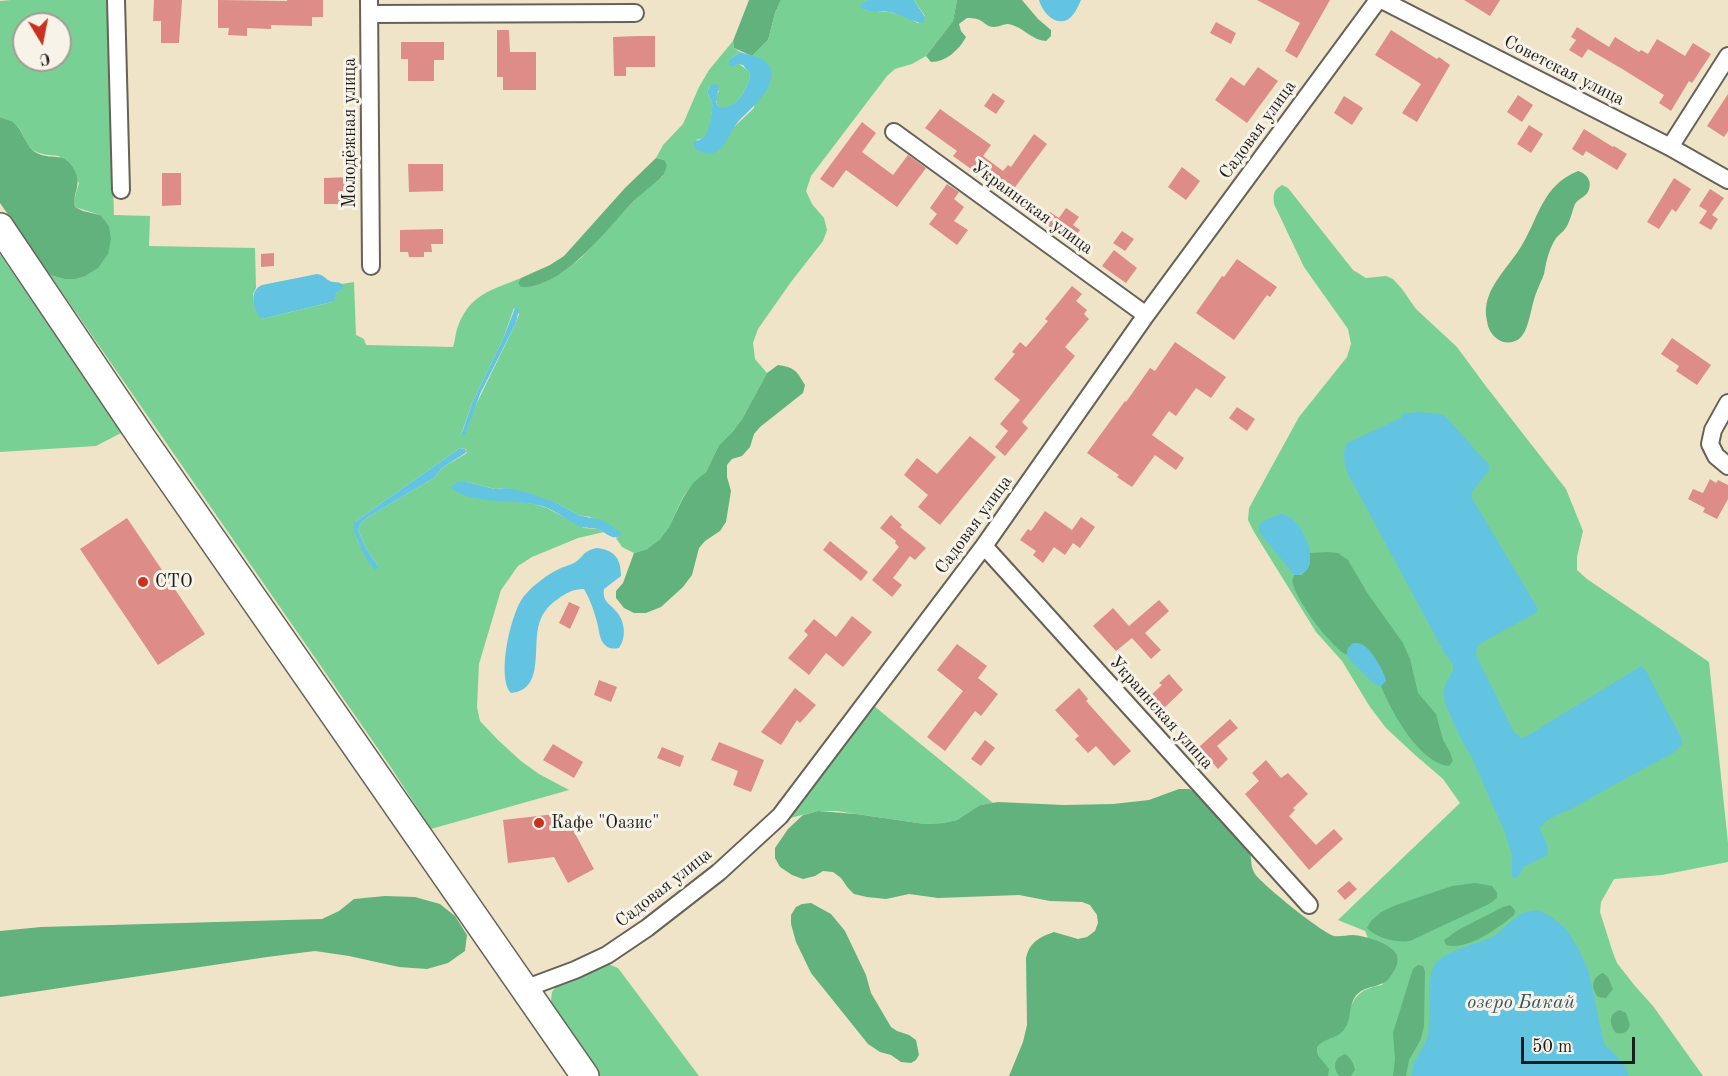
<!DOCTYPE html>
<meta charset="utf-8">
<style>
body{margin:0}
#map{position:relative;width:1728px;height:1076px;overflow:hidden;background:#efe4c7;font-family:"Old Standard TT",serif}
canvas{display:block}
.north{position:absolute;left:12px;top:12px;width:60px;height:60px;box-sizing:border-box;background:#f7f3e8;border:2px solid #9f9d96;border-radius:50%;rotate:170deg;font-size:16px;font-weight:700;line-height:24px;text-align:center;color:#1c1c1c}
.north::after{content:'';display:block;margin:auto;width:21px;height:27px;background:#c8321e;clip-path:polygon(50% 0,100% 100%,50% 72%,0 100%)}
.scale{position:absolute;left:1521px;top:1037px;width:114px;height:27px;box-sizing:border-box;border:3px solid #1c1c1c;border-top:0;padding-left:8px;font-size:18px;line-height:21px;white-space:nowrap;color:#1c1c1c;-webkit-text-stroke:4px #f7f3e8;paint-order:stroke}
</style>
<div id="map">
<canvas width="1728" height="1076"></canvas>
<div class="north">С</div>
<div class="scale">50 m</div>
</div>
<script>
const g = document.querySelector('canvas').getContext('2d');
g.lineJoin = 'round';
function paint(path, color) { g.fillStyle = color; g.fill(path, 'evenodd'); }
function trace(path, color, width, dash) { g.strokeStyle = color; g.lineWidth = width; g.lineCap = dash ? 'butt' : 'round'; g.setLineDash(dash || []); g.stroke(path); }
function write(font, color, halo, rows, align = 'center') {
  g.font = font + ' "Old Standard TT",serif'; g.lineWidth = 6; g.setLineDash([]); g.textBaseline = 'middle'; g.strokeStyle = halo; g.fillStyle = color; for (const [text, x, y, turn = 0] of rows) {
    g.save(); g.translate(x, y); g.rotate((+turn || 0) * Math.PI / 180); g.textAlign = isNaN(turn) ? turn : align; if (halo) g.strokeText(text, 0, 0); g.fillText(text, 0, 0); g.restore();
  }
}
const green = new Path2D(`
 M11,0h96l7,215 36,1 -1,30 106,2 1,40 -3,6v6l2,7 7,12 70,-17 4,-9 6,-4v-5l12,-2 2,53 8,4 2,6 87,2c2,-5 2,-12 4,-18 12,-35 33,-38 64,-51l-3,5 27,-1 19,-11 17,-13 66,-71 16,-11 1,-16 -8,-2 7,-13 20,-21 16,-37 10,-17 24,-29 1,7 6,4 -10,7c9,6 14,6 20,15 -1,14 -13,32 -27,35l-4,-2c-4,-6 -4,-10 0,-16l-9,-5c-5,8 0,10 2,17 1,4 -2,26 -4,30 -2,5 -8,6 -12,7l23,10 12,-20 23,-22 -2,-52 16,-16 7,-27 6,-13h87l-4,2 1,8 24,2 15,4 14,7 7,-7 -11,-16h43l-4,21 -27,35 -14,8 -17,5 -8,7 -76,100 -5,15 6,13 12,14 3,12 -4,11 -32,41 -33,47 -5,14 2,16 12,14 -25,46 -8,11 -15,15 -13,27 -13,12 -10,13 -14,30 -9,12 -13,10 -13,4 -12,-6 -6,-9 4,-2 -30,-19 -12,-2 -19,-11 -53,-16 -11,1 -28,-7 -13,2 12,11 68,9 13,4 37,20 14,1 6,3 -26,6 -46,19 -14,9 -17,24 -22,74 -2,43 3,14 18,19 23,21 18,13 30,16 -138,39 -41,-63 -340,-491 14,4 36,-64 -25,-8 -1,-7 5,-17 -20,-27c-14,-1 -28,-2 -34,-16 -3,-7 -5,-13 -11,-17 -4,-3 -10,-4 -14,-6v-116zM24,24h36v36h-36zM514,308l5,6 -3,9 -55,112 11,-32 31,-64zM460,448l6,1 1,4 -25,15 -8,10 -66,39 -7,6 -3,7 8,18 12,18c-15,-16 -24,-21 -22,-45z
 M1282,185l6,3 65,82 13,8 20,-2 7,3 9,10 14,20 41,38 28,38 81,104 17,42 -6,26v13l10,9 122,83 19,181v19l-66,13 -48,4 -13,23 -1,10 13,41 4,10 18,23 18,20 50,70h-375v-7l-10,-14 -1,-7 4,-6 21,-10c10,-26 8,-42 40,-47l10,-36 -24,-11 -3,-7 -27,-11 122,-117 -17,-24 -29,-25 -28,-26 -16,-21 -28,-46 -26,-29 -62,-100 -6,-12 1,-12 50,-91 48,-60 4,-13 -3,-15 -44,-62 -30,-63c-1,-9 -1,-14 8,-19z
 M0,254l123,178 -27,14 -96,6z
 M874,706l119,97 -13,2 -23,15 -14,3 -18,1 -89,-13h-18l-32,8z
 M606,963l12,5 81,108h-100l-41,-57 -6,-12 -1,-7 1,-8 5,-7z`);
const forest = new Path2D(`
 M749,0h32l-6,13 -7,27 -16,16 -18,-8 -1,-7z
 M957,0h65l16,19 13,11v6l-5,5c-14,-1 -21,-12 -34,-16 -7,-3 -11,2 -18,2 -8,0 -11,-7 -17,-8 -3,-1 -7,-1 -10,-1l-8,6 2,7 5,6c-7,13 -20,25 -35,25l-5,-6 27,-35z
 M0,117c4,2 10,3 13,5 11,8 11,23 22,30 16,10 29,-3 40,19 7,16 -3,22 0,36l8,4 17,4 9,11 2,13 -3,15 -10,14 -13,8 -10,3h-11l-14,-4 -50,-72z
 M656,158l8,2 3,5c-1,3 -2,6 -3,9 -3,5 -25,21 -31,28 -26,27 -70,87 -112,85l-3,-4 3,-5 29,-13 14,-9 61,-68z
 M1578,171c9,3 15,10 10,21 -3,5 -10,7 -13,12 -3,7 -4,15 -8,22 -2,4 -6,7 -9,10 -5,5 -8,14 -10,20 -2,6 -3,13 -4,18 -2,6 -5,11 -7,17 -6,13 -7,38 -17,47 -5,5 -16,6 -21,2 -7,-4 -11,-11 -12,-19 -7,-30 21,-52 35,-76 18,-30 20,-59 56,-74z
 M778,365c16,2 19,6 27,20l-2,8 -43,34 -6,7 -4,13 -8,9 -10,3 -5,6v12l4,14 -5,31 -6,9 -15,10 -6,7 -7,27 -9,12 -22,20 -15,6h-12l-10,-5 -8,-10v-7l7,-8 11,-30 13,-4 13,-10 9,-12 14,-29 10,-15 13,-11 13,-27 15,-15 8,-11 25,-46z
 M1328,552l10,1 10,7 20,34 35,49 7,16 8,34 18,21 7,26 7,12 3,9 -4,5c-30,-3 -58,-55 -68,-80l4,-5 -37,-33 -1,7c-16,-7 -50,-54 -54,-71 -1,-5 0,-5 1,-9h8l8,-11v-11z
 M1179,789h10l8,4 48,51c2,3 4,5 5,8 2,8 0,14 5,22 9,12 66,58 79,62 7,1 12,-1 19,-1 12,1 29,6 39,14 10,8 5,19 -2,28 -8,12 -26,7 -35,20 -7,10 -3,24 -12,34 -8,9 -19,6 -26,17l1,7 11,14 -1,7h-319l14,-34 4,-17 -1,-67c3,-15 13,-21 28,-26l24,7 9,-2 8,-6 3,-8 -1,-8 -7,-10 -8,-3 -32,-1 -31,-6 -81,3 -29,-4 -23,5 -19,-2 -13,-3 -6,-6 -7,-10 -8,-6 -10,-1 -8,5 -12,3 -11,-4 -12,-8 -5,-9v-10l13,-19 15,-14 15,-4 38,3 69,10 18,-1 14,-3 23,-15 18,-3 66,3 49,-1 36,-4z
 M1475,883l17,3 5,7v5l-8,6 -79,37c-13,2 -34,-3 -43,-13l4,-7 10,-9 15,-7 56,-19z
 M385,896l30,1 25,7 15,12 12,19 -2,16 -17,12 -21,6 -28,-2 -50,-11 -34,-5 -48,6 -267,40v-66l41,-4 281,-8 17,-8 15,-12z
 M811,903l20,11 14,17 21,44 5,18 20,34 6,4 12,4 7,5 3,15 -3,5 -5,3 -10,-1 -10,-7 -11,-3 -12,-8 -57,-71 -15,-31 -5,-18v-9l5,-8 6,-3z
 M1510,905l5,5 -1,5c-16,13 -46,36 -68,30l-2,-5 14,-10 45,-23z
 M1418,965l5,1 2,6 -1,54 -3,13 -12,21 -3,16h-13l2,-17 -2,-26 16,-52 4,-12z
 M1603,973l5,4 5,12 -7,9 -8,-1c-7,-9 -7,-19 5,-24z
 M1620,1010l6,3 4,12c-3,8 -6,9 -14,8 -7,-9 -8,-19 4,-23z
 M1345,1054c6,4 8,8 10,16l-4,6h-12c-7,-9 -5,-18 6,-22z`);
const water = new Path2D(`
 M868,0h46l11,17 -2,6c-12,-1 -22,-9 -34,-11 -10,-2 -20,2 -29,-5l4,-5z
 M1039,0h42c-3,7 -7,16 -14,20 -13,6 -25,-9 -28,-20z
 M740,52c6,2 17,4 22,7 28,18 -12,50 -24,63 -8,9 -11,24 -22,30 -7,4 -14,0 -21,-3l-2,-6c4,-3 8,-3 12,-7 4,-3 8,-28 7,-33 -2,-7 -7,-9 -2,-17l5,-2 4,2 -3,16 3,5c16,4 30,-19 31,-33l-7,-9 -6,-1 -5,3 -3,-2 1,-6z
 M317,274c7,1 7,4 13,7 4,2 7,0 12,3l1,5 -7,4 -1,6 -3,3 -70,17c-9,-9 -14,-28 0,-34z
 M515,308l4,1 -3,14 -36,71 -15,41 -4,1 11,-33 31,-64z
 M1419,412l20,2 6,2 44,49v5l-17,22v6l65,109v4l-3,3 -51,28c-5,4 -7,6 -7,13l38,77 8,6 5,-2 114,-70 4,3 37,70v5l-7,8c-34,18 -67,36 -100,55 -11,6 -29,10 -35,22l7,15 1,11 -25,12 -4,9 -2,2 -5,-1v-21l-7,-23 -33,-75 -12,-21 -15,-34 -1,-10 1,-9 8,-13v-6l-9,-13 -97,-180c-3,-11 -5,-18 0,-29l54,-25v-4z
 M460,448l5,1 2,3 -25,16 -8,10 -66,39 -7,6 -3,7 8,18 12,18 -2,4c-9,-5 -20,-32 -23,-43l3,-6z
 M459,482h8l28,7 11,-1 20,4 33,12 19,11 26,6 16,11 1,4c-10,4 -13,-2 -21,-6 -6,-3 -12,-1 -18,-3 -13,-5 -24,-15 -37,-20 -27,-9 -72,-1 -94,-19l3,-4z
 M1281,514c24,2 45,63 13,61l-35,-43v-7l7,-5z
 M597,548c17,2 24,10 24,28l-17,13c-2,12 5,14 11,21 10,10 12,27 4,38 -6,1 -10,1 -14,-3 -6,-5 -6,-16 -8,-23 -3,-11 -7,-23 -13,-33 -11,0 -18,4 -26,10 -8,5 -15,13 -18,22 -9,23 6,69 -29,72 -15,-16 0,-81 13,-97 9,-11 24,-22 37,-28 5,-2 9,-3 13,-5 11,-7 8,-12 23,-15z
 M1353,643c5,0 6,0 10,2 8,4 22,27 23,36l-5,5 -7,-2 -24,-24 -3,-5 1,-7z
 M1537,910l15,7 14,12 12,19 10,21 16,75 20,20 5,12h-217c1,-19 10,-23 15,-38 6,-20 -2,-51 6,-70 8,-18 44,-23 61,-32 9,-6 20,-19 29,-23 4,-2 10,-2 14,-3z`);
const building = new Path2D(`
 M154,0h28l-3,43h-18v-22h-8z
 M218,0l69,1v-1h36v17h-11v9l-41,-1v4l-24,-1v8l-19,-1 1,-7h-11z
 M1257,0h73l-33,58 -12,-7 15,-28z
 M1464,0h36l-10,16z
 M1216,22l20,11 -5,11 -21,-11z
 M1577,27l32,20 6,-10 24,15 2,-2 7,4 9,-15 28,17 8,-13 18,11 -19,29 -3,-2 -18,30 -12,-8 5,-8 -40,-25 -36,-21 -6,9 -13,-8 7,-10 -5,-3z
 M497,30h12l1,22h26v38h-33v-13h-6z
 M1391,30l46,29 2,-2 11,8 -33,57 -15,-9 19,-29 -46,-29z
 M637,36h18v31h-29v9h-12l-1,-39z
 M401,42h43v18h-10v21h-26v-22h-7z
 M1258,67l20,14 -31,42 -32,-23 16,-23 13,9z
 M993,93l12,8 -9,13 -12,-8z
 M1728,94v37l-4,6 -17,-11z
 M1518,95l15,10 -11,17 -15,-10z
 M1344,96l19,12 -11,17 -18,-12z
 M940,109l51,36 -8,11 20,15 5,-6 3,2 23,-33 13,10 -40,54 -23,-17 1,-2 -32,-23 4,-5 -32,-23z
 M862,122l14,11 -14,19 31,23 15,-20 18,13 -29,39 -51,-37 -13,18 -13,-9z
 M1529,125l14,9 -12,19 -14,-9z
 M1584,129l29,18 1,-1 13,8 -10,16 -31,-19 -3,5 -11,-7z
 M408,164h35v27l-34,1z
 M1182,167l18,14 -14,19 -18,-13z
 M162,173h19v32l-19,1z
 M351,177v27h-27v-26z
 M1674,178l17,11 -15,23 -4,-3 -13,20 -12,-7z
 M947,184l12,8 -5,7 10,8 -10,14 14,9 -11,15 -28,-21 8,-10 -7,-6z
 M1710,189l14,9 -12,17 6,4 -7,11 -12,-7 8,-12 -8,-5z
 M1066,208l13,9 -6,8 7,5 -9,12 -28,-20 7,-10 9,6z
 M443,229v15h-12l1,8h-8v5h-15l-1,-5h-8v-22z
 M1122,231l12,8 -9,12 -12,-8z
 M1114,250l23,18 -11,15 -24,-17z
 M274,253v13l-13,1v-13z
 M1237,259l40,28 -7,10 -3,-2 -33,45 -38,-27 26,-37 2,1z
 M1072,286l10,8 -6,7 11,9 -3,4 5,5 -24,28 10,9 -53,66 6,6 -23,28 -10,-9 13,-16 -8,-7 20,-24 -26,-21 21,-25 -3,-2 8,-10 6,5 22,-26 -3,-2z
 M1672,338l39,27 -14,20 -21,-14 3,-5 -18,-12z
 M1175,342l51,35 -15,21 -15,-10 -20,28 -7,-5 -17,24 32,23 -8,12 -21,-15 -23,32 -15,-10 2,-2 -32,-22 38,-52 1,1 24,-34 5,3z
 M1237,407l18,12 -8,12 -18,-13z
 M970,436l26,21 -56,68 -22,-18 10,-12 -24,-20 13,-17 20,16z
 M1710,479l6,4 2,-3 10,5v14l-11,20 -14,-7 2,-4 -17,-9 5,-10 10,4z
 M1045,511l27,19 9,-13 14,10 -15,21 -7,-5 -8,12 -11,-8 -11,16 -10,-8 3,-4 -16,-11 8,-11 3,2z
 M891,515l11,10 -2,2 26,21 -11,12 -5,-4 -17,22 9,7 -10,12 -20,-17 27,-33 -4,-4 1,-2 -16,-13z
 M127,518l78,116 -47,31 -78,-116z
 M830,541l38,31 -7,9 -38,-31z
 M1159,600l10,11 -24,22 16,17 -10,9 -19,-21 -16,13 -23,-25 20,-18 16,18z
 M569,602l11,5 -10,22 -11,-6z
 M852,616l20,16 -29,35 -17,-14 -17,22 -21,-17 20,-23 -4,-4 10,-12 22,18z
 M957,644l30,22 -9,12 20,16 -17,22 -6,-5 -30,40 -18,-14 36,-46 -26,-21z
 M1169,674l14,16 -19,18 -13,-13 11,-10 -3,-2z
 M599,680l18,7 -6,15 -17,-7z
 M795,688l21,17 -16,18 -3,-3 -16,25 -20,-13z
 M1079,688l9,11 -2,2 45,50 -17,15 -18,-20 -8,7 -13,-14 4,-3 -24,-26z
 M1230,719l8,9 -21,18 11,13 -10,10 -19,-22z
 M985,740l10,8 -14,18 -10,-7z
 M719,742l45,18 -13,32 -18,-7 5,-14 -27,-11z
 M553,744l30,18 -9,16 -31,-18z
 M662,747l22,9 -4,11 -23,-9z
 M1266,760l15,18 7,-5 20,21 -15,14 2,2 -6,6 27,29 18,-16 9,10 -34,31 -64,-76 14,-13 -7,-8z
 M564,813l30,56 -26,14 -14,-26 -46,6 -5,-43z
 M1349,881l8,8 -12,11 -8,-9z`);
const minor = new Path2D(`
 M116,0l5,190
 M369,0l2,266
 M1382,0l288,147 58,33
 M369,14l266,-1
 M894,132l252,183
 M1670,147l58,-91
 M1728,403l-15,27 -3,14 6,12 12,10
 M984,546l325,359
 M524,989l51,-19 32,-15 40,-27 72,-56 61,-56 204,-270 162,-231 232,-315`);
const primary = new Path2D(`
 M0,227l142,211 443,638`);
const markers = [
 [143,582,6,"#c8321e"],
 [539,823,6,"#c8321e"]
];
const streetNames = [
 ["Советская улица",1564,71,27],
 ["Садовая улица",1258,130,-54],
 ["Молодёжная улица",350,133,-90],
 ["Украинская улица",1032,208,36],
 ["Садовая улица",974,525,-54],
 ["Украинская улица",1161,713,48],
 ["Садовая улица",664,888,-38]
];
const poiNames = [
 ["СТО",155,582],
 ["Кафе \"Оазис\"",551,823]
];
const waterNames = [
 ["озеро Бакай",1521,1003]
];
paint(green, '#79d095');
paint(forest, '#62b27e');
paint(water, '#63c4e1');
paint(building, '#dd8c87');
trace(minor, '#666258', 20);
trace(primary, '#666258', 30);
trace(minor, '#fff', 16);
trace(primary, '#fff', 27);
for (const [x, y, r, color] of markers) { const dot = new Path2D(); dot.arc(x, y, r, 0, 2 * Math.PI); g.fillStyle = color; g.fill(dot); trace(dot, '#f7f3e8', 2); }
write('18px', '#1c1c1c', '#f7f3e8', streetNames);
write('18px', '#1c1c1c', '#f7f3e8', poiNames, 'left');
write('italic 20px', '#355761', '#f7f3e8', waterNames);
</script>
